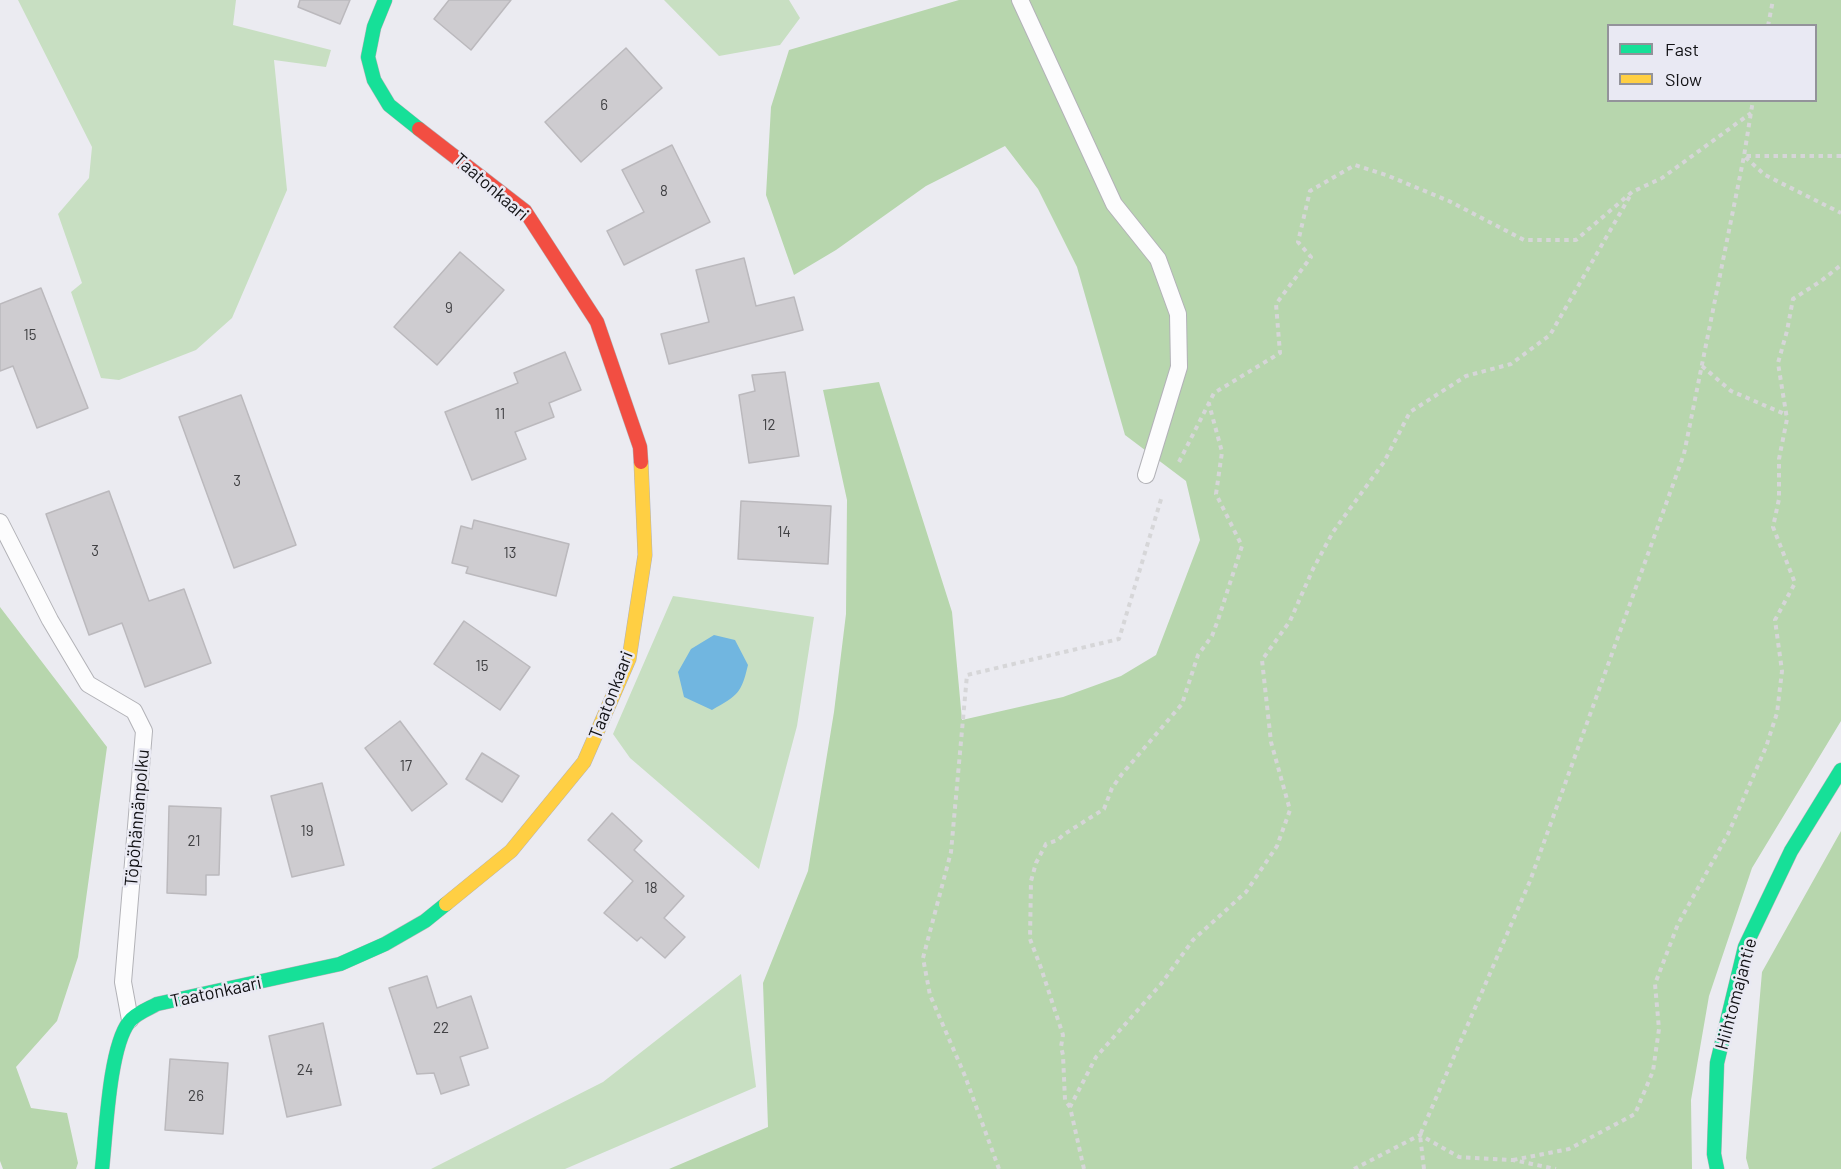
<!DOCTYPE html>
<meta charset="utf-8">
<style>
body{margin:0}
#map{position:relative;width:1841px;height:1169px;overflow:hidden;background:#ebebf1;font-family:Barlow,sans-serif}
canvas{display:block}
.legend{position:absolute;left:1607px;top:24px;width:210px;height:78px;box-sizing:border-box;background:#e9e9f3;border:2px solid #93939a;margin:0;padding:8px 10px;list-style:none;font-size:18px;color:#111114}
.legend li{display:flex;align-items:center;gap:12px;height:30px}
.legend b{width:30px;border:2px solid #93939a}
</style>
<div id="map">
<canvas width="1841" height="1169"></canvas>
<ul class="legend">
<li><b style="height:8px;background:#16e098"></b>Fast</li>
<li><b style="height:8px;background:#ffcf43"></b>Slow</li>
</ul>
</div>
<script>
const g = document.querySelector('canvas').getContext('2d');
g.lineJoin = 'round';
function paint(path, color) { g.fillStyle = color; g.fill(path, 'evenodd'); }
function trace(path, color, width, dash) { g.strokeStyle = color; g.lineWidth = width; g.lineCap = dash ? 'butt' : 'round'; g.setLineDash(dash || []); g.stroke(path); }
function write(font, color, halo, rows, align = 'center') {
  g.font = font + ' Barlow,sans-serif'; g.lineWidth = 5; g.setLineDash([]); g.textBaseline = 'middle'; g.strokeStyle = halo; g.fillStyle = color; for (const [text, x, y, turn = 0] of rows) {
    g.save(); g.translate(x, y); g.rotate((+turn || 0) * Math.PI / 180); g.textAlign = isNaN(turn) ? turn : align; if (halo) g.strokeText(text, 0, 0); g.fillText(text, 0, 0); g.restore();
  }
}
const green = new Path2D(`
 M18,0h218l-3,25 98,25 -5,17 -52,-7 13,130 -55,128 -36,32 -77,30 -18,-2 -30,-86 11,-9 -24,-69 31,-36 3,-31z
 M664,0h125l11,18 -20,27 -61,11z
 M673,596l141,21 -17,109 -38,143 -129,-111 -17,-24z
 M741,974l15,113 -191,82h-134l172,-87z`);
const forest = new Path2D(`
 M959,0h882v721l-89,147 -43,128 -18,104 1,69h-1023l99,-42 -5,-144 45,-112 26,-159 12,-98 1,-114 -24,-110 56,-8 73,230 10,108 101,-23 58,-21 35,-21 44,-115 -14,-59 -61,-46 -48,-168 -39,-78 -33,-43 -79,40 -90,64 -42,25 -28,-80 5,-88 18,-57zM1608,26h208v74h-208z
 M0,607l107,140 -29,210 -21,64 -41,46 15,41 36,5 11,50 -2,6h-73l-3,-8z
 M1841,831v338h-92l-3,-11 16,-186z`);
const water = new Path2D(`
 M714,635l21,5 13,25c-7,29 -10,30 -36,45l-28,-13 -6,-25 13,-23z`);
const building = new Path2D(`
 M300,0h50l-10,24 -42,-17z
 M449,0h62l-40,50 -37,-31z
 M626,48l36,40 -81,74 -36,-40z
 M672,145l38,77 -86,43 -17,-34 37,-19 -22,-42z
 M460,252l44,38 -67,75 -43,-38z
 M744,258l12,48 38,-9 9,33 -134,34 -8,-30 48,-12 -13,-52z
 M41,288l47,120 -51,20 -24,-62 -13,5v-67z
 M565,352l16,38 -32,13 5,14 -39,15 11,27 -54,21 -27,-68 73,-29 -4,-10z
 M785,372l14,84 -50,7 -10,-68 16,-4 -3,-16z
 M241,395l55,150 -62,23 -55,-151z
 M109,491l40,110 35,-12 27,74 -66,24 -23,-64 -33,12 -43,-121z
 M741,501l90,5 -3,58 -90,-5z
 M474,520l95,24 -13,52 -90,-23 2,-6 -16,-4 9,-37 11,3z
 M464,621l66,46 -30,43 -66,-46z
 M400,721l47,63 -35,27 -47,-63z
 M482,753l37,23 -17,26 -36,-23z
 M322,783l22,82 -52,12 -21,-81z
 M169,806l52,2 -2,67h-13v20l-39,-2z
 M612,813l30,28 -8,9 50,46 -20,22 21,19 -20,21 -24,-21 -4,4 -33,-28 29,-32 -45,-41z
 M427,976l10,32 34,-12 17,52 -28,9 9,28 -28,9 -7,-21 -17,1 -28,-86z
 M323,1023l18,82 -54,12 -18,-81z
 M170,1059l58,4 -5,71 -58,-4z`);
const path = new Path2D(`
 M1768,26l5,-26
 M1841,156h-97l21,19 76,38
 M1702,366l29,25 56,24
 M1179,462l35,-69 66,-40 -4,-49 35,-47 -13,-15 12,-51 45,-26 31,10 63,26 75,39h52l56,-48 30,-14 89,-65
 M1070,1107l-5,-7 -2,-45 -2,-8 2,-12 -22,-67 -11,-29 1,-58 5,-18 10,-19 12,-4 5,-5 41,-26 8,-21 10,-14 60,-70 16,-49 14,-19 6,-16 24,-74 -26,-52 6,-42 -13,-48
 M1513,1160l56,-11 66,-35 18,-43 6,-42 -4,-45 23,-60 50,-90 38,-87 11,-34 5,-42 -7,-51 20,-37 -22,-56 6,-28v-40l8,-40 -9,-56 9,-32 6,-32 28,-18 20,-16
 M999,1169l-34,-93 -35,-81 -7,-37 28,-106 16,-177 152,-36 43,-143
 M1084,1169l-14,-62 26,-50 65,-73 32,-44 53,-48 31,-46 13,-36 -19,-68 -9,-82 28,-39 23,-52 20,-37 51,-70 26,-50 56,-36 45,-12 39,-29 80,-139
 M1354,1169l66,-34 39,22 54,3 43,9
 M1424,1169l-4,-34 110,-254 154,-427 60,-298 9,-56`);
const lane = new Path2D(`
 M1020,0l94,204 44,55 20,55 1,53 -33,108
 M0,522l50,98 38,64 46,27 10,20 -21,251 7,38`);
const fast = new Path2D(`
 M385,0l-11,27 -6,30 6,23 15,25 30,24
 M102,1169c4,-35 7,-121 27,-147 7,-9 19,-13 28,-18l183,-40 45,-20 40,-23 21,-17
 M1717,1169l-3,-15 3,-91 28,-116 46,-96 50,-81`);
const slow = new Path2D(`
 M446,904l65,-53 73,-89 45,-103 16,-104 -4,-93`);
const jam = new Path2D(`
 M419,129l106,82 72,111 43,125 1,15`);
const numberNames = [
 ["6",604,105],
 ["8",664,191],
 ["9",449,308],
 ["15",30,335],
 ["11",500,414],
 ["12",769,425],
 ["3",237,481],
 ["14",784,532],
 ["3",95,551],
 ["13",510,553],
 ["15",482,666],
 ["17",406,766],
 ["19",307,831],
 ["21",194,841],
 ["18",651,888],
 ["22",441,1028],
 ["24",305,1070],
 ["26",196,1096]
];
const streetNames = [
 ["Taatonkaari",491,187,41],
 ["Taatonkaari",611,695,-69],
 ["Töpöhännänpolku",137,818,-85],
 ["Taatonkaari",216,992,-12],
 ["Hiihtomajantie",1736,994,-75]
];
paint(green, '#c8dfc2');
paint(forest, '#b7d6ad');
paint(water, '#71b6e0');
paint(building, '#ceccd0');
trace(building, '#bbb9bd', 1.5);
trace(lane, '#b2b2b7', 18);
trace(fast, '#b2b2b7', 15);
trace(slow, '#b2b2b7', 15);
trace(jam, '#b2b2b7', 15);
trace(path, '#d6d6d8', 4, [4.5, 4.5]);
trace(lane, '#fcfcfd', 16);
trace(fast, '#16e098', 14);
trace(slow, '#ffcf43', 14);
trace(jam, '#f24e42', 14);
write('15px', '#404043', null, numberNames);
write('18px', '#111114', '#e9e9f3', streetNames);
</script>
